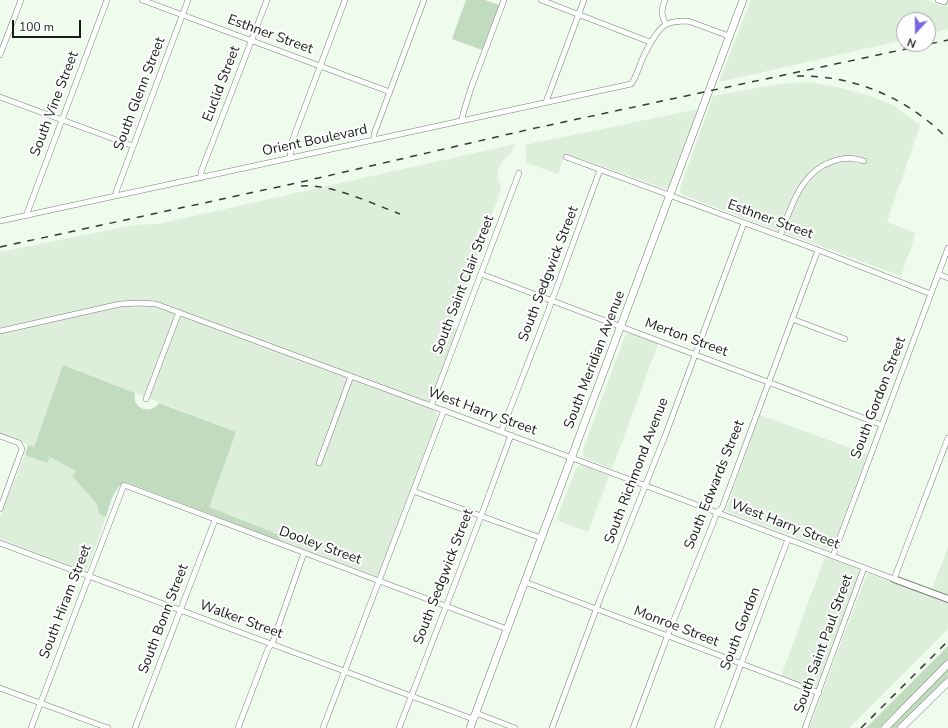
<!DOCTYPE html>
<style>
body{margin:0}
#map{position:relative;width:948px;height:728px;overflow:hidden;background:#eefbed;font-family:"Nunito Sans",sans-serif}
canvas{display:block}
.north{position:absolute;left:896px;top:12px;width:40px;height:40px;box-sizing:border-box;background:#fff;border:1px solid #a2a4a2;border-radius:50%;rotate:201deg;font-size:11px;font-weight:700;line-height:16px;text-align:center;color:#161b16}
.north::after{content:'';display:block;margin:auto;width:14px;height:18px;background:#7568e3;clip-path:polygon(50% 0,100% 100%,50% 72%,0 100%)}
.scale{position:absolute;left:12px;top:20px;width:69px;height:18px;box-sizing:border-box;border:2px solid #161b16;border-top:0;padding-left:5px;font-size:12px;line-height:14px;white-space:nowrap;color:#161b16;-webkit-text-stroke:3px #fff;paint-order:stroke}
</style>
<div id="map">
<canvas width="948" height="728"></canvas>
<div class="north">N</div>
<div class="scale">100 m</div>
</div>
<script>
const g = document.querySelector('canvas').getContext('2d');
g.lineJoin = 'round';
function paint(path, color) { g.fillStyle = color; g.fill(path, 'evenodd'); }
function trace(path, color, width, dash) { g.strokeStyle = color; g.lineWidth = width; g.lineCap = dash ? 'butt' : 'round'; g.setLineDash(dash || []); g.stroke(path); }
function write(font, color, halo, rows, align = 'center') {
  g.font = font + ' "Nunito Sans",sans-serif'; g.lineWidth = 4; g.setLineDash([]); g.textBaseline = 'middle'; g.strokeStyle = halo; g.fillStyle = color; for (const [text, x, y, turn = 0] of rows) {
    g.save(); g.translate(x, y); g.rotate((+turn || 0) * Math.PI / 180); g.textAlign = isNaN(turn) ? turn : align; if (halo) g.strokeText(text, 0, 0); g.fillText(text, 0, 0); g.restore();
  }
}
const built = new Path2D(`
 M751,0h175l17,6 1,-4 -6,-2h10v29l-20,5v-14h-24v20l-185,42z
 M808,82l29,5 30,8 26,10 27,20 -33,97 29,11 -15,43 -216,-80 -4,-3 -1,-4 33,-93 65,-12z
 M698,109l-29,79 -3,1 -101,-36 -7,21 -31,-11 -2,-18z
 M515,144l-3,8 -9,8 -5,9v8l3,10 -2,9 -49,130 8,4 -30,78 7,3 3,4 -1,5 -58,154 -3,2 -95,-35 -4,-7 -69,-27 28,-75 -173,-67 -29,82 -34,-13v-182l134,-27 24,-1z
 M627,334h5l26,10 -46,125 -27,-11 -2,-3v-5l41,-112z
 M760,415l107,39 -34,93 -3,2h-3l-99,-37 -2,-3z
 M25,455l22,8 2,-7 27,15 -4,5 25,28 2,10 7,3 -19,52 -3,2 -84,-32v-22z
 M582,465l27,11 -21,56 -32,-12 21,-53z
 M948,547v48l-16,-6z
 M825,557l32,12 3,4 -42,114 -2,2 -35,-13z
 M867,574h3l78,29v26l-99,99h-40z`);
const green = new Path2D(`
 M466,0h19l14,5 -17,45 -30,-11z
 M63,365l72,28c0,4 -1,8 1,10 5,9 18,8 23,0l77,29 -27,75 68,27 4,7 -155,-59c-13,5 -16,23 -20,35l-7,-3 -2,-10 -25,-28 4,-5 -26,-14 -3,6 -22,-8 3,-10 6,2z
 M948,646v14l-68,68h-14z
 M948,669v8l-51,51h-8z`);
const minor = new Path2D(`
 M142,0l248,92
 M541,0l109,42
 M665,0c-4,10 -4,15 1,24
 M938,0l6,2 1,-2
 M0,55l21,-55
 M0,97l133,49
 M546,102l38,-102
 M462,120l1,-6 8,-26 33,-88
 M374,140v-6l50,-134
 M566,157l252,93 113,44
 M290,158l1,-14 54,-144
 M201,178v-6l66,-172
 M116,196v-4l72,-192
 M26,216l81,-216
 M0,221l631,-137c5,-6 6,-12 9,-19 4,-11 17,-37 27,-41 6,-3 15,-3 21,-3l41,15
 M780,236c11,-28 20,-63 51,-74 10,-4 22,-5 33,-1
 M481,274l401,151
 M938,274l10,4
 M792,319l53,20
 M0,331l120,-27 20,-1 16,1 416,154 322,121 54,-141
 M146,399l33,-87
 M431,406l88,-233
 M501,432l46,-118 53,-144
 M0,436l19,7 3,6 -22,60
 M319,463l32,-87
 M413,491l128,47
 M0,543l473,176
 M833,556l115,-308
 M525,582l294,111
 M0,688l108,40
 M476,713l39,15
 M31,728l93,-243 383,144
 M135,728l80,-208
 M238,728l30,-79 4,-5 32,-91
 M323,728l121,-318
 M399,728l82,-212 30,-81
 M552,728l48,-129 65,-163 79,-213
 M633,728l34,-91 48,-119 2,-6 5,-4 96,-258
 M717,728l71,-189
 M805,728l59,-160`);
const tertiary = new Path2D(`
 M894,579l54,20`);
const secondary = new Path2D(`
 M470,728l273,-728
 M885,728l63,-64
 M901,728l47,-46`);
const rail = new Path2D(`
 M797,76c58,-1 110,22 151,63
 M301,186c29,-3 72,18 99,28
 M0,247l301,-65 230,-53 417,-89
 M861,728l87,-87`);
const streetNames = [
 ["Esthner Street",270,35,20],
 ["Euclid Street",222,84,-69],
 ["South Glenn Street",140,94,-69],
 ["South Vine Street",55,104,-69],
 ["Orient Boulevard",315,141,-12],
 ["Esthner Street",770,220,20],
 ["South Sedgwick Street",549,274,-69],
 ["South Saint Clair Street",464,285,-69],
 ["Merton Street",686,338,20],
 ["South Meridian Avenue",595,360,-69],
 ["South Gordon Street",879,398,-69],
 ["West Harry Street",482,412,20],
 ["South Richmond Avenue",637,471,-69],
 ["South Edwards Street",715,485,-68],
 ["West Harry Street",785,525,21],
 ["Dooley Street",320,546,20],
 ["South Sedgwick Street",444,577,-69],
 ["South Hiram Street",66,602,-69],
 ["South Bonn Street",164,619,-69],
 ["Walker Street",241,620,20],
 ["Monroe Street",676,627,21],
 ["South Gordon",741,629,-69],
 ["South Saint Paul Street",824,644,-70]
];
paint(built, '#ddefdb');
paint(green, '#c0dbbd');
trace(minor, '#737f72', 6);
trace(tertiary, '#737f72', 8);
trace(secondary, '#737f72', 8);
trace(minor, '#fff', 5);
trace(tertiary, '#fff', 6);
trace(secondary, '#fff', 7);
trace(rail, '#343b34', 1.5, [7, 7]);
write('14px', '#161b16', '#fff', streetNames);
</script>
